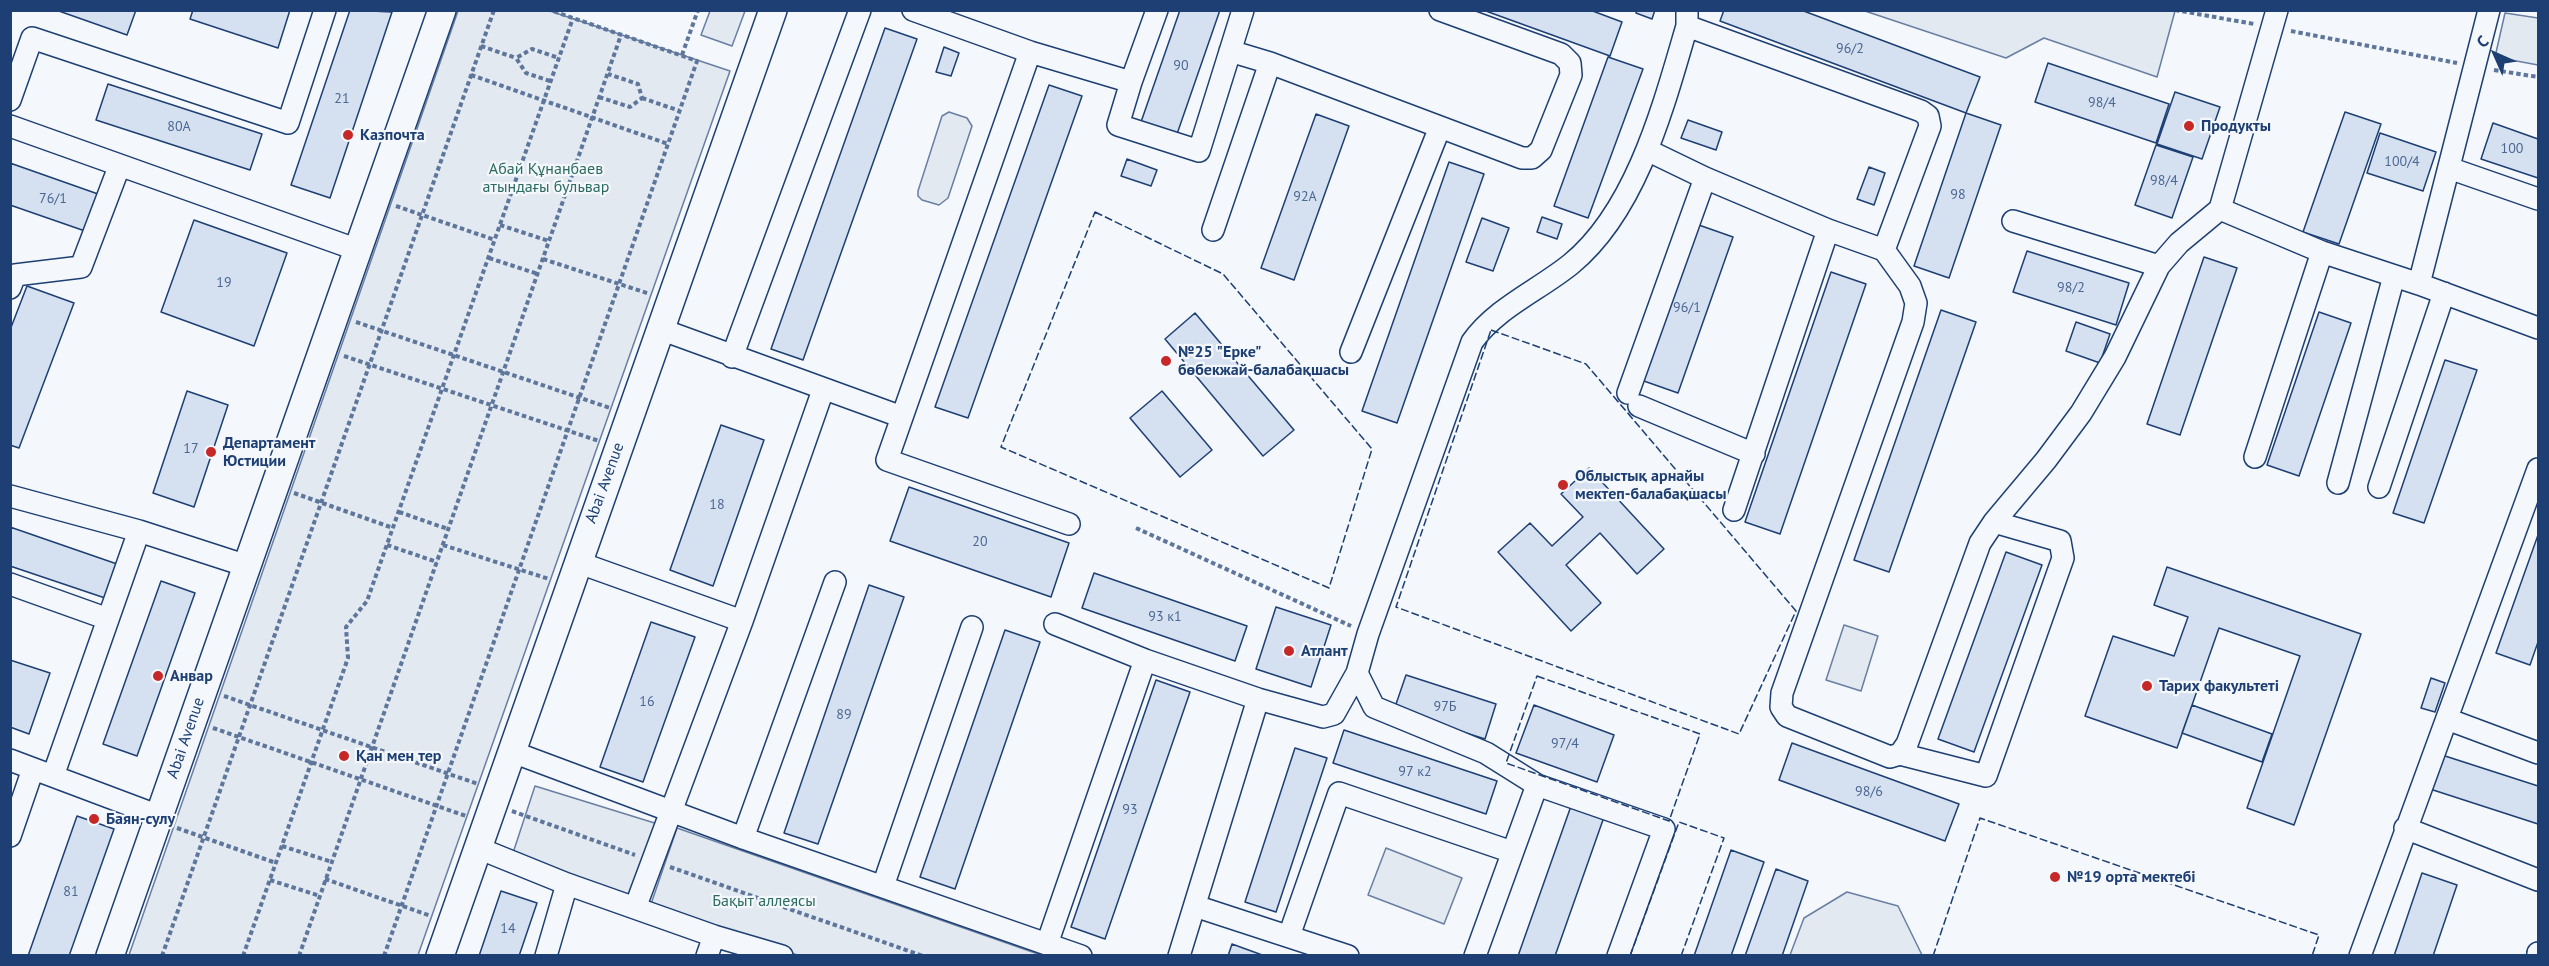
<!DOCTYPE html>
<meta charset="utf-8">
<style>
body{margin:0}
#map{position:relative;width:2549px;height:966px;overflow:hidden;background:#f4f7fb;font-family:"PT Sans",sans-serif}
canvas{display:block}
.frame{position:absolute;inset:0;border:12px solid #1d3f73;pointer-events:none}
.north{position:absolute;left:2465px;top:24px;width:60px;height:60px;-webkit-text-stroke:4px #f4f7fb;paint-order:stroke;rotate:315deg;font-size:16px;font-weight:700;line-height:24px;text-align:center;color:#1d3f73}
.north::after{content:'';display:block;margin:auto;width:21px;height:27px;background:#1d3f73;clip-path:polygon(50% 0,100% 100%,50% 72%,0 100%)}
</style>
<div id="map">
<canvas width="2549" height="966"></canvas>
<div class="frame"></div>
<div class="north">С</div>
</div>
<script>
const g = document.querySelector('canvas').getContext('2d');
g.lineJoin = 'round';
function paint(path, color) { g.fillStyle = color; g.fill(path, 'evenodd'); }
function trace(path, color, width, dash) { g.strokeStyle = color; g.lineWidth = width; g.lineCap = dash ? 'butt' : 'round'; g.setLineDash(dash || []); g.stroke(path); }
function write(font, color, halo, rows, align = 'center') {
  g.font = font + ' "PT Sans",sans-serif'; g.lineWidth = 4.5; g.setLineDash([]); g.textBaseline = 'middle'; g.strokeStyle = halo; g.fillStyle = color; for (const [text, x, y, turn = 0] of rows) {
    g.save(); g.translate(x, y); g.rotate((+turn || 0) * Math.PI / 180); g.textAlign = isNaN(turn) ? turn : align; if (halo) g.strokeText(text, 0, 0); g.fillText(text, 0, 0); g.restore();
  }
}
const green = new Path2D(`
 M458,11h92l180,60 -312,884h-289z
 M710,11h35l-13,35 -31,-11z
 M1865,11h310l-18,66 -113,-39 -38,20z
 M2505,13l33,5v47l-43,-8z
 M949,112l18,6 5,8 -24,72 -9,7 -17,-5 -4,-4v-5l24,-75z
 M1844,625l34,11 -17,55 -35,-11z
 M535,786l126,39 -24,60 -15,14 -111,-40z
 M677,828l364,127h-244l-146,-51z
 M1386,848l76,30 -18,46 -76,-29z
 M1847,892l51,14 24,49h-132l14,-37z`);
const building = new Path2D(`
 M56,10h80l-9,25z
 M193,10h97l-12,38 -88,-29z
 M350,10l42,2 -62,186 -39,-13z
 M1180,10h40l-43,124 -36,-12z
 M1483,10h107l32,12 -12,34z
 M1637,10h18l-3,9 -16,-6z
 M1724,10h77l179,67 -14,36 -246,-92z
 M885,28l32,11 -114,321 -32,-11z
 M944,47l15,6 -8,23 -15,-4z
 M1608,57l35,12 -55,149 -34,-12z
 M2048,63l121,41 -13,39 -121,-41z
 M108,84l154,50 -12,36 -154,-50z
 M1049,85l33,11 -114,322 -33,-11z
 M2175,92l45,15 -18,52 -45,-15z
 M2345,112l36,12 -42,120 -36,-12z
 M1966,113l35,12 -52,153 -35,-12z
 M1316,114l33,12 -55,154 -33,-12z
 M1688,120l34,12 -6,18 -35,-12z
 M2493,123l45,16v39l-57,-19z
 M2380,133l56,19 -13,39 -56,-18z
 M2156,145l37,12 -21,61 -37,-13z
 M1127,159l30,11 -6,16 -30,-10z
 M1449,162l35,12 -87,249 -35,-12z
 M10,163l88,31 -13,37 -75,-26z
 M1869,167l16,6 -11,32 -17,-6z
 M1542,217l20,7 -5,15 -20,-7z
 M1482,218l27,10 -16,43 -27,-9z
 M194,220l93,33 -33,93 -93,-34z
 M1696,224l37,13 -55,156 -37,-13z
 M2027,251l102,32 -13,42 -103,-33z
 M2204,257l33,11 -57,167 -33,-11z
 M1831,272l35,12 -86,250 -35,-12z
 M27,286l47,17 -55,145 -9,-3v-115z
 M1941,310l35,12 -87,250 -35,-12z
 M2319,312l32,11 -52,153 -32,-11z
 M1195,313l99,117 -31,26 -98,-117z
 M2076,322l34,12 -10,29 -34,-12z
 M2445,360l32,10 -53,153 -31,-10z
 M187,391l41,14 -34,102 -41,-14z
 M1162,391l50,59 -32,27 -50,-59z
 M721,425l43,15 -51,146 -43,-16z
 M1589,468l75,81 -27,25 -37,-41 -34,32 35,38 -30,28 -73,-79 32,-29 22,23 31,-29 -22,-23z
 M909,487l160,56 -18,54 -161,-56z
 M10,527l107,37 -12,34 -95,-32z
 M2538,535v107l-8,23 -34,-12z
 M2006,552l36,13 -68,187 -36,-13z
 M2167,567l194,67 -67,191 -47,-17 53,-152 -81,-28 -42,120 -92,-32 28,-80 61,20 14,-39 -34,-12z
 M1094,573l153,53 -12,35 -153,-53z
 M161,581l34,12 -58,163 -34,-12z
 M869,585l35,12 -86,247 -34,-11z
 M1276,607l55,18 -20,62 -55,-18z
 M651,622l44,15 -52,145 -43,-15z
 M1005,630l35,12 -85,247 -35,-12z
 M10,660l40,13 -21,61 -19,-7z
 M1406,675l90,29 -11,35 -91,-29z
 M2431,678l14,5 -10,29 -14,-4z
 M1156,680l34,12 -85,247 -34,-12z
 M1534,705l80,30 -17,47 -81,-29z
 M2192,705l80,29 -10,28 -80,-29z
 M1344,730l153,51 -11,33 -153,-51z
 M1792,743l167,61 -14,37 -166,-61z
 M1295,748l32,10 -51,154 -31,-10z
 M2442,755l96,31v38l-108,-35z
 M1571,806l33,11 -49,139h-37z
 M77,816l37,13 -45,127h-41z
 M1731,850l33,12 -33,94h-37z
 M1776,869l32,12 -26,75h-37z
 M2422,873l35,12 -24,71h-39z
 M501,891l36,12 -18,53h-40z
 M1232,944l33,12h-37z`);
const path = new Path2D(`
 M2175,10l79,14
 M2291,31l166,32
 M481,46l35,12
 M682,55l16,-45
 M2494,70l44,7
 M471,75l197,69
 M550,81l-24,-8 -10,-15 16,-9 27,9
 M599,97l31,10 12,-9 -4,-14 -30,-10
 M642,98l38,13
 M396,206l99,34
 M500,225l49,16
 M489,258l49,16
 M543,259l107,35
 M356,322l254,86
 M344,356l255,85
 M294,493l99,35
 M399,512l49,17
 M1136,528l215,98
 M387,545l50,17
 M443,545l106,34
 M224,696l254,88
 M213,728l253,88
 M512,811l123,44
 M177,828l99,35
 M282,846l50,16
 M670,867l253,89
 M325,879l106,37
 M270,880l50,16
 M162,956l332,-946
 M243,956l105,-298 -2,-31 21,-26 206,-583
 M299,956l322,-921
 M384,956l313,-895 -147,-51`);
const minor = new Path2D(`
 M913,10l117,42 101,30 -13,43 81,26 44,-141
 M2277,10l-57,199 102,43 97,32 119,44
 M1687,26l234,85 7,5 2,10 -46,124 -56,-20
 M1230,51l40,12 170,64 -89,225
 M1030,52l-143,408 182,64
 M1131,82l26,-72
 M10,100l22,-62 256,85 37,-113
 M10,126l348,124
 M1440,127l82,31h10l9,-8 30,-75 -1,-12 -9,-9 -121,-44
 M1647,150l58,28 123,52 -94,280
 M2449,168l89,31
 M2013,221l146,45
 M1213,230l57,-167
 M1884,250l26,36 6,17 -3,19 -131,371 -1,14 6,9 103,41 10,-3 7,-10 73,-201 14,-21 52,-62 35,-47 34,-56 44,-91 20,-23 41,-34
 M2419,284l70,-274
 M10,288l5,-13 66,-8 38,-100
 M660,329l242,88
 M732,357l128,-347
 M1628,393l77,-215
 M1639,406l115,48
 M2255,457l67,-205
 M2338,483l56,-207
 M2379,487l65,-194
 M10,496l129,35
 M577,562l165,59
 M10,584l98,35
 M1055,624l90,36 113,39 65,18 11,-3 23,-41 11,-39 104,-292c24,-34 67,-52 99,-78 66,-54 93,-160 116,-238v-16
 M1357,673l17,34 112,46 51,32 127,44 -46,127
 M2447,719l91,34
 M510,751l233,87 338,118
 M1900,754l86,22 77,-218 -3,-17 -66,-19
 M10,760l149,56
 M53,776l86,-245 108,35
 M2405,828l133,52
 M10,836l23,-67
 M743,838l92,-256
 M478,848l89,36 147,52 68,20
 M883,886l89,-259
 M1195,906l153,50
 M635,908l107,-287 81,-231
 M1289,936l50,-143 173,59
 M1047,944l98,-284
 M546,956l21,-72
 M707,956l7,-20
 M1179,956l79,-257
 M1475,956l62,-171
 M2360,956l178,-487
 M2538,956v-3`);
const major = new Path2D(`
 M110,956l332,-946
 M440,956l333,-946`);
const fence = new Path2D(`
 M1095,212l128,62 149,175 -43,139 -328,-141z
 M1491,330l95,34 210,247 -57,123 -343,-127z
 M1537,676l163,58 -31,87 -163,-58z
 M1630,956l49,-134 45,16 -43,118
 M1933,956l47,-138 339,117 -7,21`);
const markers = [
 [2189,126,6,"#c62828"],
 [348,135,6,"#c62828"],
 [1166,361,6,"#c62828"],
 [211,452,6,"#c62828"],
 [1563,485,6,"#c62828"],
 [1289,651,6,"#c62828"],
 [158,676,6,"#c62828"],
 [2147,686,6,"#c62828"],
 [344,756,6,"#c62828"],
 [94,819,6,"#c62828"],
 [2055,877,6,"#c62828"]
];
const numberNames = [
 ["96/2",1850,49],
 ["90",1181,66],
 ["21",342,99],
 ["98/4",2102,103],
 ["80А",179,127],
 ["100",2512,149],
 ["100/4",2402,162],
 ["98/4",2164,181],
 ["98",1958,195],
 ["92А",1305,197],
 ["76/1",53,199],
 ["19",224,283],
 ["98/2",2071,288],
 ["96/1",1687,308],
 ["17",191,449],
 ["18",717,505],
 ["20",980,542],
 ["93 к1",1165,617],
 ["16",647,702],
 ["97Б",1445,707],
 ["89",844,715],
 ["97/4",1565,744],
 ["97 к2",1415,772],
 ["98/6",1869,792],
 ["93",1130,810],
 ["81",71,892],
 ["14",508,929]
];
const poiNames = [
 ["Продукты",2201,126],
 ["Казпочта",360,135],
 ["№25 \"Ерке\"",1178,352],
 ["бөбекжай-балабақшасы",1178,370],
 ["Департамент",223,443],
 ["Юстиции",223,461],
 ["Облыстық арнайы",1575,476],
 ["мектеп-балабақшасы",1575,494],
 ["Атлант",1301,651],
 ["Анвар",170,676],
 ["Тарих факультеті",2159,686],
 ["Қан мен тер",356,756],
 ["Баян-сулу",106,819],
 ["№19 орта мектебі",2067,877]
];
const parkNames = [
 ["Абай Құнанбаев",546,169],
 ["атындағы бульвар",546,187],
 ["Бақыт аллеясы",764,901]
];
const streetNames = [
 ["Abai Avenue",605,483,-70],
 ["Abai Avenue",186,738,-71]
];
paint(green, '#e3e9f0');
trace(green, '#687fa3', 1.5);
paint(building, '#d5e0f0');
trace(building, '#1d3f73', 1.5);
trace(minor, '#1d3f73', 24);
trace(major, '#1d3f73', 30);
trace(path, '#5e769c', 4, [4.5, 3]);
trace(minor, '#f4f7fb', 21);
trace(major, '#f4f7fb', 27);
trace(fence, '#1d3f73', 1.5, [8, 3]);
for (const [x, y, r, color] of markers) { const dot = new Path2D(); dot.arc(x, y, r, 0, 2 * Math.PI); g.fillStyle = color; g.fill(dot); trace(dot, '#f4f7fb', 2); }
write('14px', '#4b6792', null, numberNames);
write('bold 16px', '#1d3f73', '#f4f7fb', poiNames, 'left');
write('16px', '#2c6c60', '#f4f7fb', parkNames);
write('16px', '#1d3f73', '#f4f7fb', streetNames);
</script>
